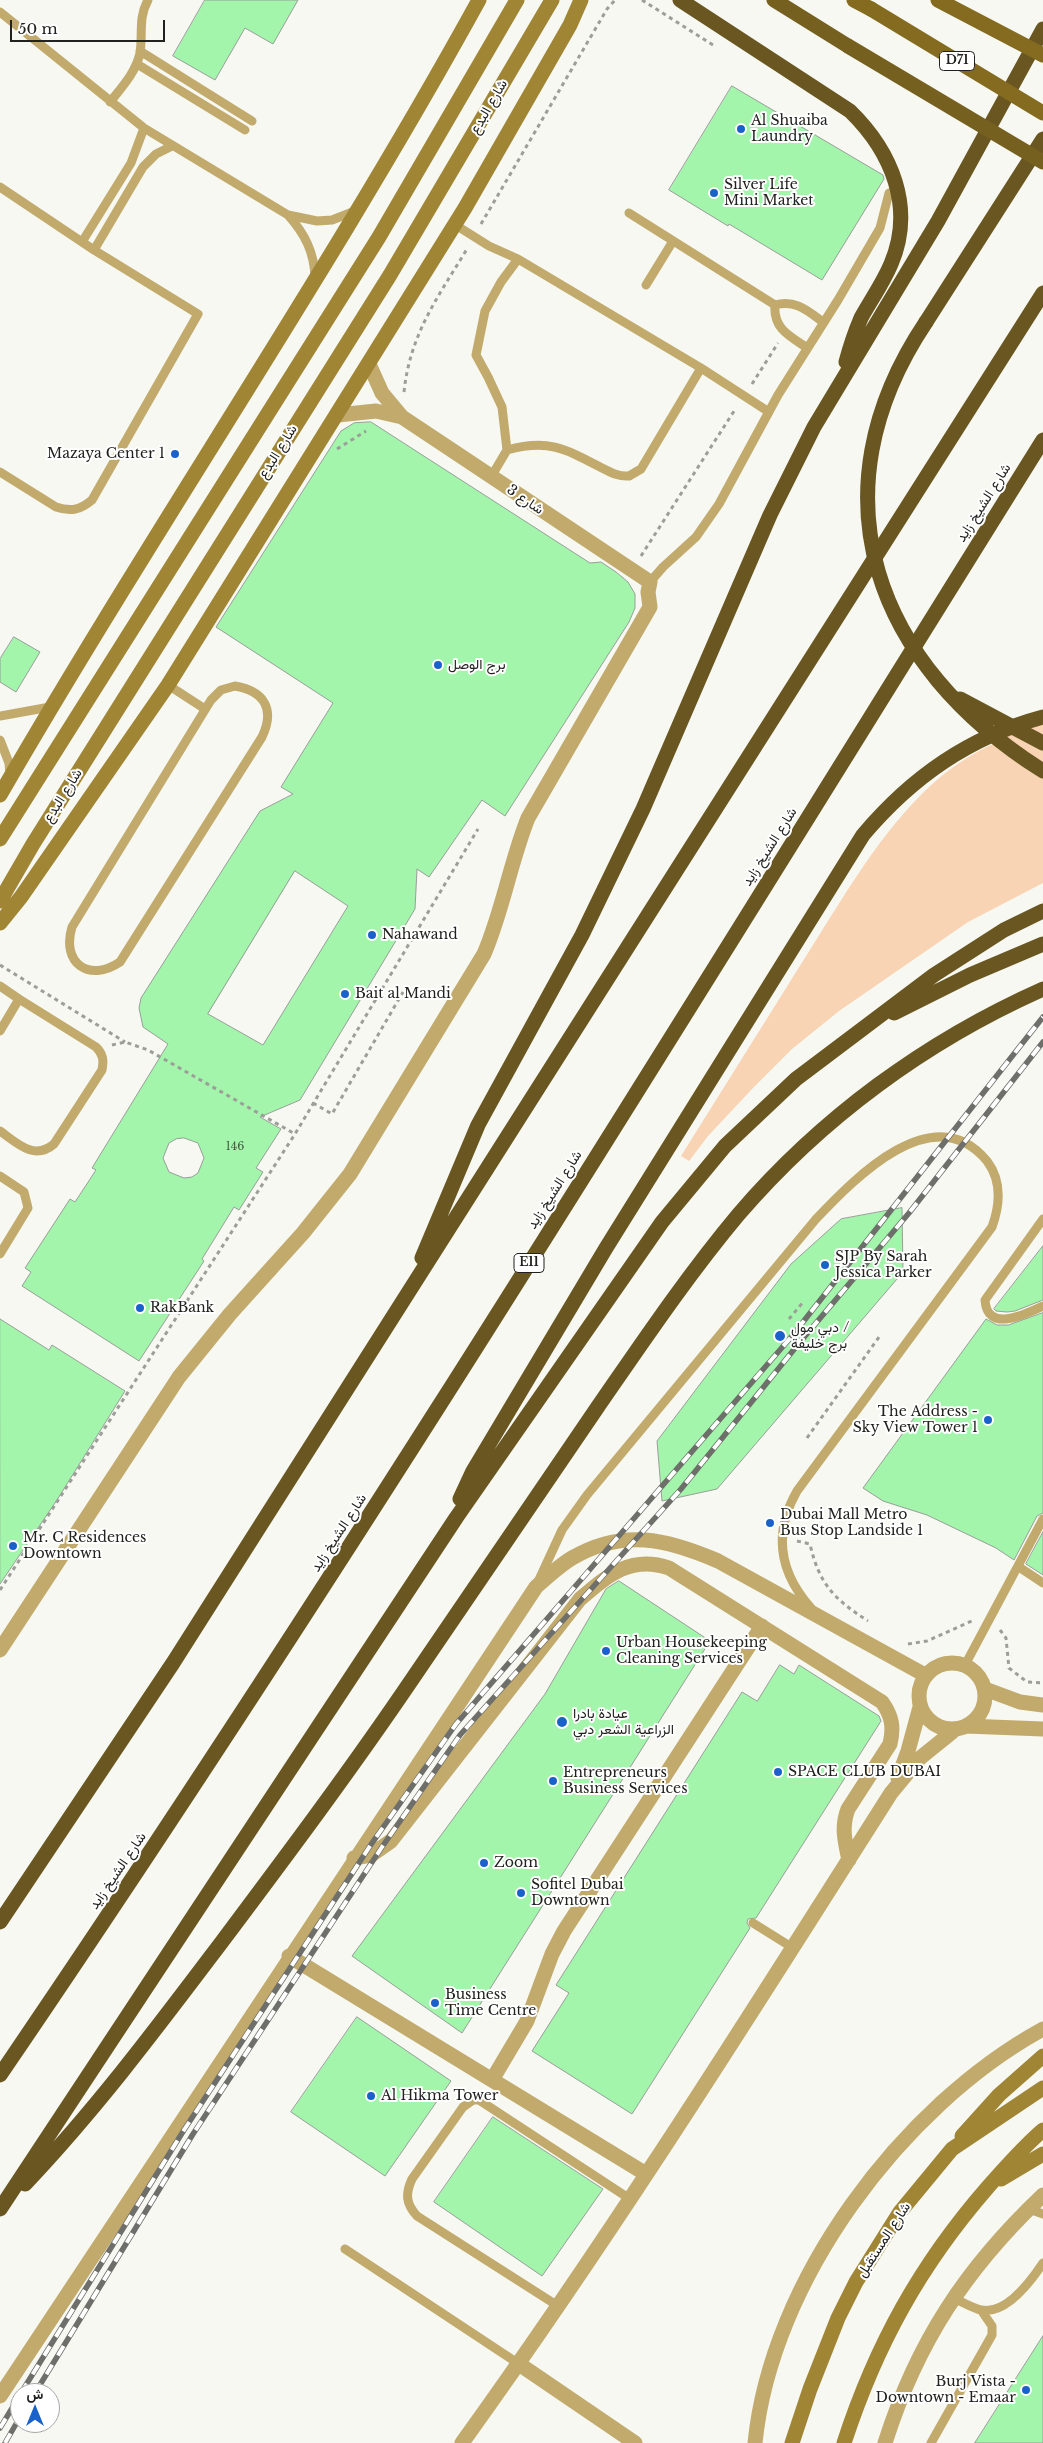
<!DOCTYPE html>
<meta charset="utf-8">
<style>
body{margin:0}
#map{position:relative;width:1043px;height:2443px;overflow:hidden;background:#f6f8f1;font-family:"Libre Baskerville",Vazirmatn,serif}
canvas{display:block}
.north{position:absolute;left:10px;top:2383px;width:50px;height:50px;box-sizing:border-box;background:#fff;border:1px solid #a6a6a5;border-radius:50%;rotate:0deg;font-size:14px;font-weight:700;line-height:20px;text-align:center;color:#21211f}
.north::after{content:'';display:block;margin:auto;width:18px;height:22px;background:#1a61cc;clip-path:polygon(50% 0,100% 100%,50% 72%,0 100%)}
.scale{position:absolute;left:10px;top:20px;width:155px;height:22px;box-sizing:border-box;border:2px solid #21211f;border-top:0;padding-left:6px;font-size:15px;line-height:18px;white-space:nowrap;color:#21211f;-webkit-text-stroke:4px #fff;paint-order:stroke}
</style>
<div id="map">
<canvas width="1043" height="2443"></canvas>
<div class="north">ش</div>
<div class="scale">50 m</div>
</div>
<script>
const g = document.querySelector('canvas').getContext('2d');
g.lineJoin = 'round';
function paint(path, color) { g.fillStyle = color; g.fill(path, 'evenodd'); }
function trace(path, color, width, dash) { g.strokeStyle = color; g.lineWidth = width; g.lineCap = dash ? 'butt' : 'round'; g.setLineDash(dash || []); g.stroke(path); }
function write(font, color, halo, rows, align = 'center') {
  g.font = font + ' "Libre Baskerville",Vazirmatn,serif'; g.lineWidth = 4; g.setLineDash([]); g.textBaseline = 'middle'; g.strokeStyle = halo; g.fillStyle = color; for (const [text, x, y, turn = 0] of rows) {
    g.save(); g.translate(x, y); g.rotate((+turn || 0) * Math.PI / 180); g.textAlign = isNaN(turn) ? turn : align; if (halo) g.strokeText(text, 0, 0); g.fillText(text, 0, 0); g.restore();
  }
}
const green = new Path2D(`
 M1043,720v163l-75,39 -129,89 -47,38 -39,39 -45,48 -19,25 -8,-5c44,-70 88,-141 132,-211 38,-60 75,-125 131,-171 29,-23 65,-38 99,-54z`);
const building = new Path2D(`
 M205,0h93l-25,44 -28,-16 -30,52 -42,-24z
 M732,86l151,89 1,4 -62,101 -93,-56 -1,2 -59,-36z
 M371,422l219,141 11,-1 15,10 12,10 7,12v14l-6,14 -124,194 -23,-16 -53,77 -12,-8 -2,40 -115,191 -40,17 21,12 -25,39 7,4 -24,38 -5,-3 -32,52 2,2 -65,100 -117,-75 9,-14 -6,-4 45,-69 5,3 21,-32 -4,-2 76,-124 -25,-17 -4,-19 2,-10 119,-187 33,-17 -12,-7 52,-84 -117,-76 125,-196 13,-8zM295,871l53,35 -85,139 -55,-31zM184,1138l14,5 6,15 -6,15 -6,4 -8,1 -15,-6 -6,-14 6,-15 7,-4z
 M14,637l26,15 -24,40 -16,-10v-23z
 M902,1208l1,64 -186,217 -55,12 -5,-60 134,-177 50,-45z
 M1043,1246v54l-28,11 -8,1 -11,-1 -2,-2z
 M1043,1313v200l-6,3 -23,44 -18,-12 -69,-33 -44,-14 -20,-13 123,-169 11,6h11z
 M0,1319l49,31 3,-5 73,46 -68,109 -57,84z
 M1043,1532v43l-17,-11z
 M619,1581l91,60 -248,392 -110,-77 193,-262 61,-105z
 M780,1665l14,9 5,-9 80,51 2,5 -125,197 -8,1 -1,4 3,5 -118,186 -100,-63 37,-58 -13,-8 186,-293 15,9z
 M357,2017l94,64 -66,95 -94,-64z
 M493,2117l110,72 -61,87 -108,-74z
 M1043,2336v107h-68z`);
const path = new Path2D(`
 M642,0l71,45
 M481,224l126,-215 8,-9
 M752,384l26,-41
 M404,392c6,-58 34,-95 63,-143
 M337,449l29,-18
 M641,556l95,-148
 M0,965l125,77
 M112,1045l13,-3 23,8 147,84
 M313,1103l19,11 71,-122
 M789,1319l15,-18
 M807,1438l72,-101
 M797,1541l13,3c9,40 24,55 58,77
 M0,1590l295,-456 183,-305
 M1000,1630l6,8 3,30 18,14 16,1
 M908,1644l19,-3 47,-21`);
const service = new Path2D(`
 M0,12l144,116 144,87 29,6 15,-1 23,-9
 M140,51l112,70
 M137,64l108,66
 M110,102c12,-15 26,-30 30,-49 3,-19 -2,-35 8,-53
 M0,187l94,63 104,64 -106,186c-12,10 -21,12 -36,7l-56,-35
 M629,213l146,92c20,-6 33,6 48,17
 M288,215c17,19 26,37 27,62
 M454,224l35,22 29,13 -17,23 -16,29 -9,44 12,22 14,30 5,43 -16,27
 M82,242l49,-79 13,-35
 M94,250l49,-83 13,-13 16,-8
 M646,285l27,-44
 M775,305c-2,23 14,31 31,42
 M701,368l68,44
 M507,450c41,-11 57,-2 93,17 10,5 18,10 29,9l12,-7 60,-101 -183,-109
 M650,582l13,-15 33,-30 23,-33 59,-109 60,-95 42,-72 9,-35
 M168,685l37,24
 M235,686c30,5 40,24 27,51l-142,225c-31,21 -59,1 -48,-35l139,-227 10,-10z
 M0,716l50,-9
 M0,740l9,23 1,13
 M0,986l19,13
 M0,1031l19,-32 77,48c7,7 8,13 6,23l-48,74c-20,17 -37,-1 -54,-13
 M0,1176l24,16 4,16 -28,46
 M1043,1219l-58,81c2,33 39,15 58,6
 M1019,1567l24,16
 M538,1582l24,-52 25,-35 229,-276c39,-41 118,-123 171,-58 15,20 13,44 5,66l-195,264c-24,42 -18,81 14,117
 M965,1665l78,-146
 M753,1923l40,25
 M1029,2209l14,5
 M345,2249l174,115
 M953,2298c8,3 19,10 28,12 25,5 50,-29 62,-47
 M558,2306l-141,-90c-11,-12 -12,-22 -5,-37l51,-72 10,-7h6l151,99
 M931,2443l61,-108v-9l-11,-16`);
const minor = new Path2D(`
 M338,415l38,-4 26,6
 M0,1650l179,-273 51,-63 73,-81 47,-59 134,-220c19,-44 26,-91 44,-136l122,-211 -2,-15 2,-10 -248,-165 -20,-24 -13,-29
 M919 1696a33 33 0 1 1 66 0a33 33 0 1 1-66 0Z
 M985,1689l35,13 23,3
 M966,1726l77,3
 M898,1778l10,-27 12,-44
 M354,1858l17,-3 20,-14 189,-242c28,-24 51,-44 89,-31l213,134c10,14 12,25 8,42l-42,65c-7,18 -3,33 1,51
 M289,1956l357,218
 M492,2080l35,-59 25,-67 12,-23 198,-305
 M519,2364l116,79
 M0,2396l536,-809c11,-10 23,-21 36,-29 51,-30 95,-19 146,3l207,114
 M462,2443c152,-211 290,-431 429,-650l29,-35 36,-29
 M755,2443c16,-162 147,-337 288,-414`);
const tertiary = new Path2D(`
 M885,2443c32,-101 81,-175 158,-248`);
const secondary = new Path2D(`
 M0,795c155,-268 330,-524 479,-795
 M0,839l379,-602 138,-237
 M0,901l33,-57 357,-569 162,-275
 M0,923l21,-26 147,-212 297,-477 105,-183 11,-25
 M962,2136l37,-41 44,-39
 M1001,2179l42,-25
 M792,2443l18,-54 28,-71 18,-36 44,-70 52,-63 91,-61
 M844,2443c32,-98 76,-178 144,-256 18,-20 34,-39 55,-57`);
const primary = new Path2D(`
 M854,0l17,9`);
const trunk = new Path2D(`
 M774,0l74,46`);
const motorway = new Path2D(`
 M680,0l170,111c42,41 65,97 41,153 -8,19 -20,36 -30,54 -6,14 -11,29 -15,44
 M926,322l117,-183
 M894,1013l76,-38 73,-31
 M422,1258l56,-133 104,-190 61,-126 127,-294 44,-88 124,-206 105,-192
 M460,1499l13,-28 133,-223 257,-413c49,-58 106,-98 180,-118
 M0,1922l173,-259 870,-1370
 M0,2075c364,-534 701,-1087 1043,-1635
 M25,2184c72,-76 134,-159 196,-241 66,-88 131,-175 192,-265 62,-90 122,-180 184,-270 45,-65 90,-132 141,-193 83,-97 188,-174 305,-226
 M0,2209l456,-691 206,-296 63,-76 71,-67 138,-104 70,-45 39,-19`);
const rail = new Path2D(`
 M21,2393l163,-263 188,-287 84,-119 336,-388 251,-319
 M35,2393l158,-259 189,-287 78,-112 221,-246 119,-147 109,-129 134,-171
 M0,2428l20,-33
 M5,2443l15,-26`);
const primaryBridge = new Path2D(`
 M938,0l105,55
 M871,9l172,104`);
const trunkBridge = new Path2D(`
 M848,46l195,116`);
const motorwayBridge = new Path2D(`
 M926,322c-116,173 -50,344 117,449
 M960,699l83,44`);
const markers = [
 [741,129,5,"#1a61cc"],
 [714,193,5,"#1a61cc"],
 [175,454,5,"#1a61cc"],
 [438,665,5,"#1a61cc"],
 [372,935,5,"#1a61cc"],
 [345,994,5,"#1a61cc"],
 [825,1265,5,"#1a61cc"],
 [140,1308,5,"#1a61cc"],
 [780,1336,6,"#1a61cc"],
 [988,1420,5,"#1a61cc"],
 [770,1523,5,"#1a61cc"],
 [13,1546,5,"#1a61cc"],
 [606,1651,5,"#1a61cc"],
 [562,1722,6,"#1a61cc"],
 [778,1772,5,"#1a61cc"],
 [553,1781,5,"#1a61cc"],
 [484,1863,5,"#1a61cc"],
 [521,1893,5,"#1a61cc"],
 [435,2003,5,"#1a61cc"],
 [371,2096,5,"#1a61cc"],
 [1026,2390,5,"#1a61cc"]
];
const numberNames = [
 ["146",235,1147]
];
const shields = [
 [957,61,35],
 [529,1263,30]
];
const shieldNames = [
 ["D71",957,61],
 ["E11",529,1263]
];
const streetNames = [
 ["شارع البدع",489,107,-60],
 ["شارع البدع",278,452,-58],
 ["شارع 3",525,500,34],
 ["شارع الشيخ زايد",984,503,-58],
 ["شارع البدع",63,796,-58],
 ["شارع الشيخ زايد",770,847,-58],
 ["شارع الشيخ زايد",555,1190,-58],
 ["شارع الشيخ زايد",339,1533,-57],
 ["شارع الشيخ زايد",118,1871,-56],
 ["شارع المستقبل",884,2240,-57]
];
const poiNames = [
 ["Al Shuaiba",751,121],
 ["Laundry",751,137],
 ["Silver Life",724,185],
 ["Mini Market",724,201],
 ["Mazaya Center 1",165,454,"right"],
 ["برج الوصل",448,665],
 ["Nahawand",382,935],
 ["Bait al Mandi",355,994],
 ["SJP By Sarah",835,1257],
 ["Jessica Parker",835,1273],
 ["RakBank",150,1308],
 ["دبي مول /",791,1328],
 ["برج خليفة",791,1344],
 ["The Address -",978,1412,"right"],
 ["Sky View Tower 1",978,1428,"right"],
 ["Dubai Mall Metro",780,1515],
 ["Bus Stop Landside 1",780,1531],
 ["Mr. C Residences",23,1538],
 ["Downtown",23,1554],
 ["Urban Housekeeping",616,1643],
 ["Cleaning Services",616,1659],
 ["عيادة بادرا",573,1714],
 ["الزراعية الشعر دبي",573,1730],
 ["SPACE CLUB DUBAI",788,1772],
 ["Entrepreneurs",563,1773],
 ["Business Services",563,1789],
 ["Zoom",494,1863],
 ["Sofitel Dubai",531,1885],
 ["Downtown",531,1901],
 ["Business",445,1995],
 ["Time Centre",445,2011],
 ["Al Hikma Tower",381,2096],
 ["Burj Vista -",1016,2382,"right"],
 ["Downtown - Emaar",1016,2398,"right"]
];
paint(green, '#f8d3b4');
paint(building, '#a2f5aa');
trace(building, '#989e99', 1);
trace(path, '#9d9e99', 3, [4, 4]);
trace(service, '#c1aa6c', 9);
trace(minor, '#c1aa6c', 15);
trace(tertiary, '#c1aa6c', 15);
trace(secondary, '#a08535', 15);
trace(primary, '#846b1f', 15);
trace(trunk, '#766020', 15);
trace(motorway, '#695620', 15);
trace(rail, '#6e6e6b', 5.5);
trace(rail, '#fff', 4, [11]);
trace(primaryBridge, '#846b1f', 15);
trace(trunkBridge, '#766020', 15);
trace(motorwayBridge, '#695620', 15);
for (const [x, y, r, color] of markers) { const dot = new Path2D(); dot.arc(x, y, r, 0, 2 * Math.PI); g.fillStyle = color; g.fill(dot); trace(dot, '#fff', 2); }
write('11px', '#415642', null, numberNames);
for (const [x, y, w] of shields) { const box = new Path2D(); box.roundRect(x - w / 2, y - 9.5, w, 19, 4); g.fillStyle = '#fff'; g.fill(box); trace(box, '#21211f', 1); }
write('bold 12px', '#21211f', null, shieldNames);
write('14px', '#21211f', '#fff', streetNames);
write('14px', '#21211f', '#fff', poiNames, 'left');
</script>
